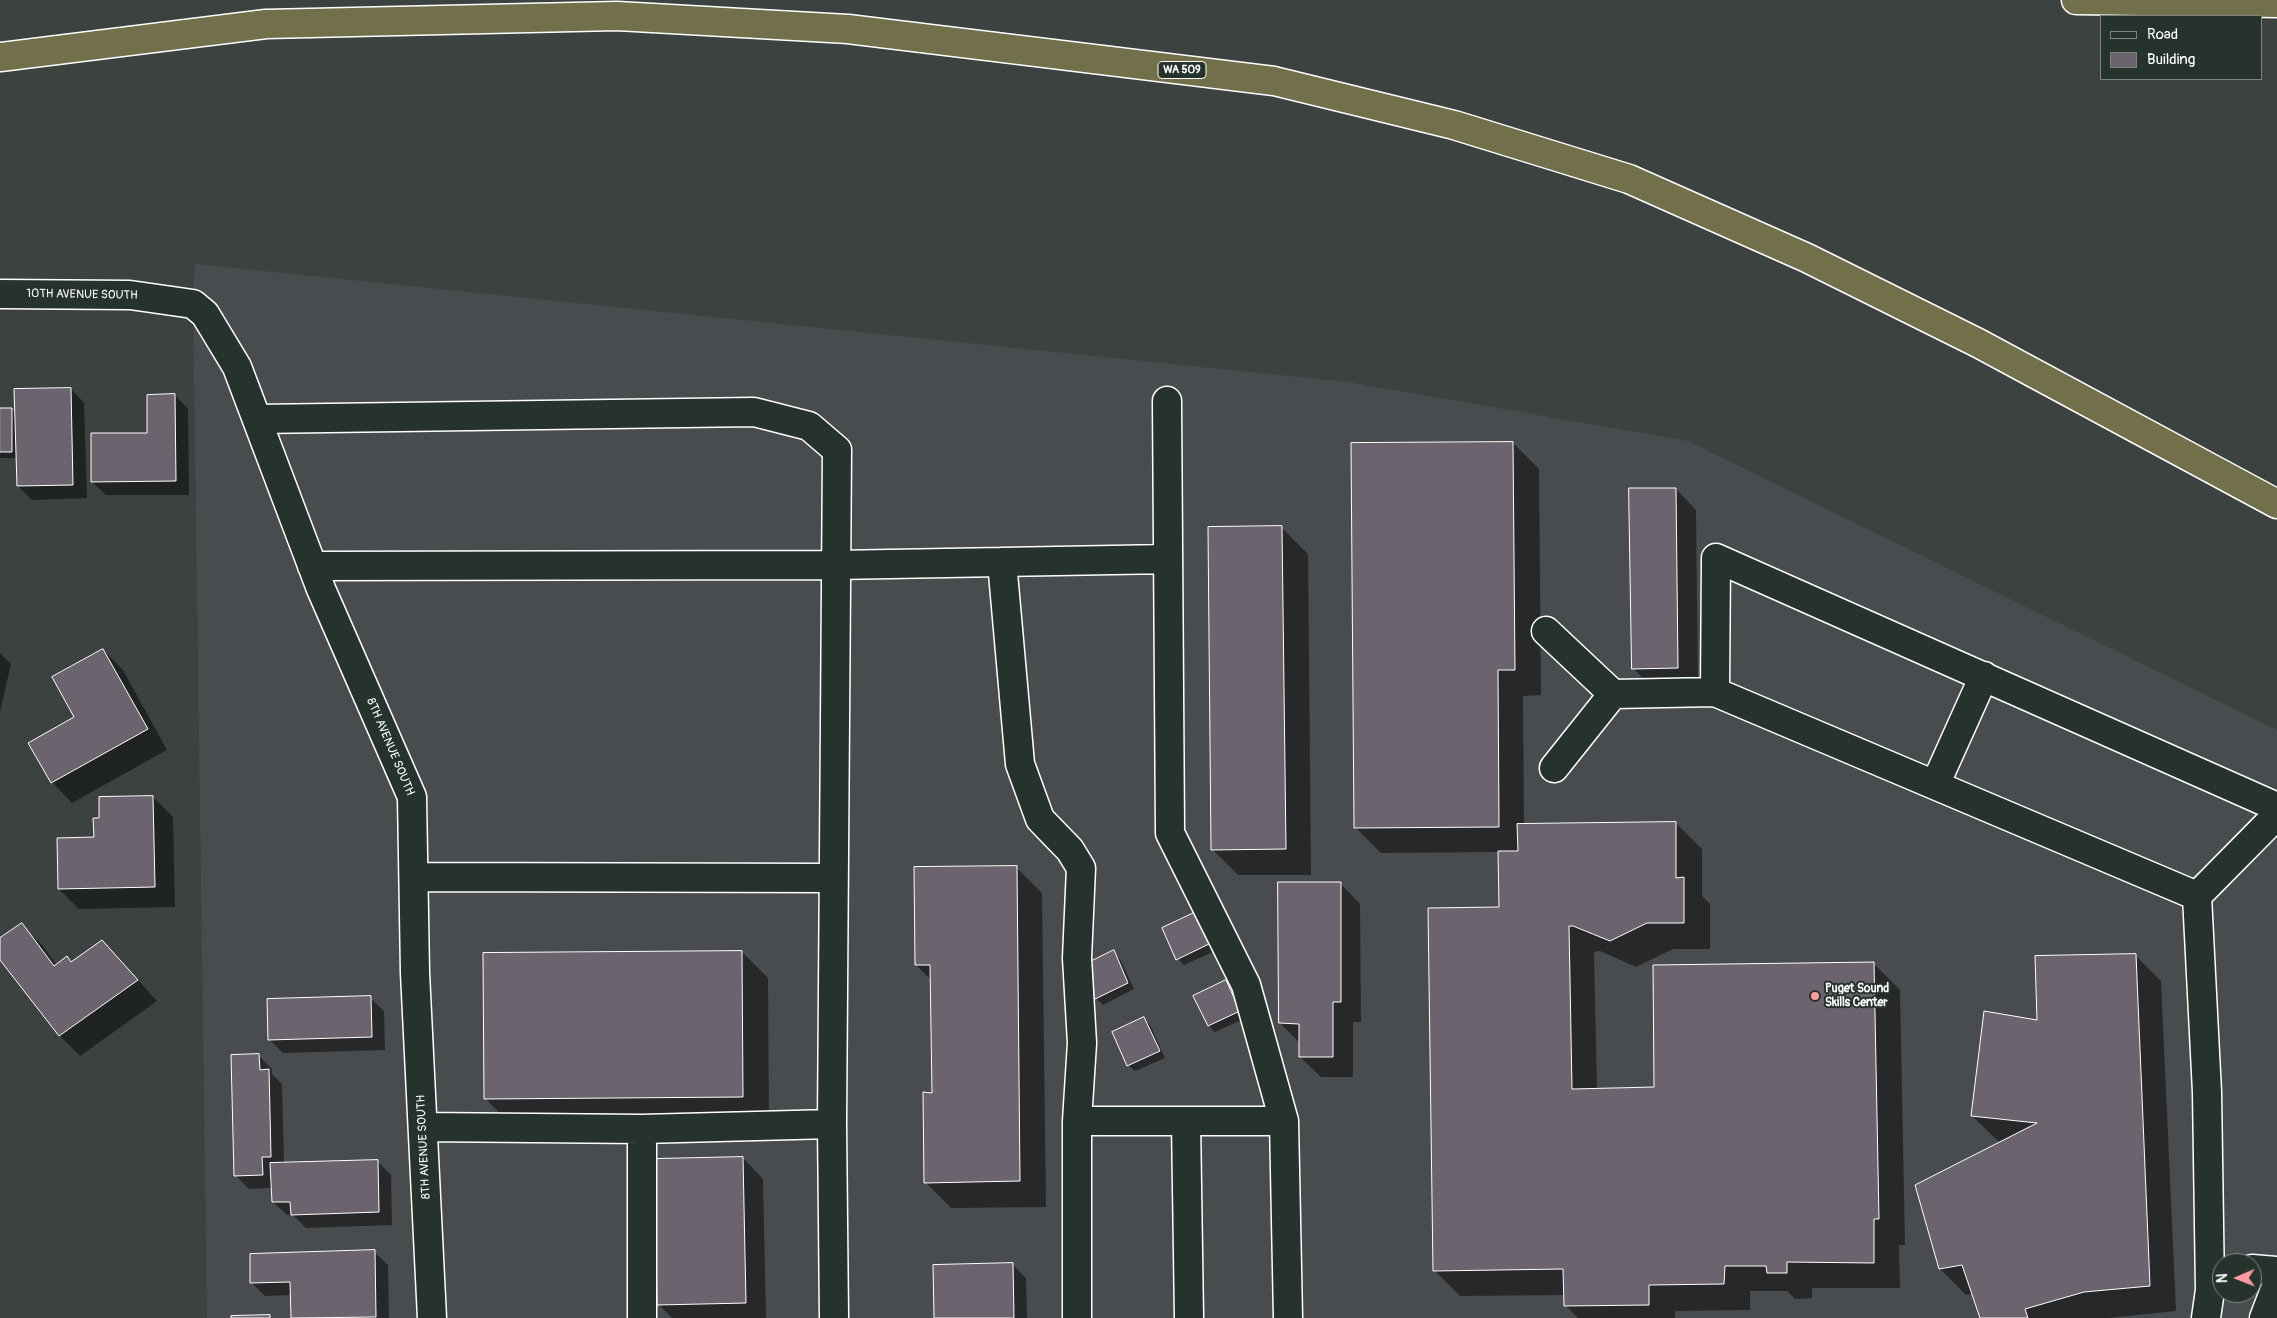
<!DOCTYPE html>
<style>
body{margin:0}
#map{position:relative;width:2277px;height:1318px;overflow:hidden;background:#3b4240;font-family:Pangolin,sans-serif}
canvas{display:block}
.legend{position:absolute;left:2100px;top:15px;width:162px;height:65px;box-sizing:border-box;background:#26332d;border:1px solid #7d8581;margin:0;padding:6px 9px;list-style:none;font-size:15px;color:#fff}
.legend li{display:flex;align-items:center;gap:10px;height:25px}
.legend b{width:25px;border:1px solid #7d8581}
.north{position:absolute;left:2212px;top:1253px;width:50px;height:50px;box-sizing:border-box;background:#26332d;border:1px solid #7d8581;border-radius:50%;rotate:269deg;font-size:14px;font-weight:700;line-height:20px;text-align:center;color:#fff}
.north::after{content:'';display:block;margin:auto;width:18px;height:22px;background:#ff9aa2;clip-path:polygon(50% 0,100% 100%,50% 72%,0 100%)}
</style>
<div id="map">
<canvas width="2277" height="1318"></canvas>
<ul class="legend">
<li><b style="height:6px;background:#26332d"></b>Road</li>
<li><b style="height:14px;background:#6b646e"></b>Building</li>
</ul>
<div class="north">N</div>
</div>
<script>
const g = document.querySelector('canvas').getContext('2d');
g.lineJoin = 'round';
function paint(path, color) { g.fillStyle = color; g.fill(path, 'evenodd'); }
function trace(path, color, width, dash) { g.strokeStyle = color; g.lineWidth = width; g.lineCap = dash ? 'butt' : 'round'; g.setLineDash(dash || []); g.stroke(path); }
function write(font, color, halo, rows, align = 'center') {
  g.font = font + ' Pangolin,sans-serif'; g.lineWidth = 4; g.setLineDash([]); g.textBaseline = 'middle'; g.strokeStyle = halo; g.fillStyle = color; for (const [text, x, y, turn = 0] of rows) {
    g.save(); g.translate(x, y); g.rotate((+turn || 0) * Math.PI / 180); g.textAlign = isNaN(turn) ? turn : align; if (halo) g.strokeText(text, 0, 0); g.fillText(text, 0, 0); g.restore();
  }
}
const built = new Path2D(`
 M195,264l1153,118 340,59 589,289v588h-2070l-14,-1014zM2222,1263h30v30h-30z`);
const shadow = new Path2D(`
 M71,389l13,14 3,95 -55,2 -14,-14 -1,-28h-17v-49h11l5,4z
 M175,395l13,14 1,86h-83l-14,-13 56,-48z
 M1513,443l26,26 2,226 -18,1 1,129 152,-2 26,26v47l8,8v45h-37l-37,18 -36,-16 -6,1 3,138 58,-1 219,-125 26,26 5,255h-6l1,43h-88v10l-17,1 -8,-8h-37v19l-75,1v7h-97l-12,-12 -1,-11 -105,1 -26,-26 67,-362 -2,-56 -118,1 -26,-26z
 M1676,489l20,21 2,178 -45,1 -20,-21z
 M1282,528l26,26 3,321h-73l-26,-26z
 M103,650l20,20 44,80 -95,53 -20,-21z
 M0,653l11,11 -11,48z
 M153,797l20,20 2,90 -96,2 -20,-20 36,-51 5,-19z
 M1016,867l26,26 4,314 -95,1 -26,-26 8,-88 -2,-114 -15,-15z
 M1340,883l20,21 1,118h-8v55h-32l-21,-20v-14l-20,-20z
 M1194,914l6,7 15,30 -31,14 -6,-6z
 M21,925l21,20 15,21 10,-8 5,5 30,-22 55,60 -77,55 -20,-20 -60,-78v-18z
 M742,952l26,26 1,145 -258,2 -26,-27z
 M1113,952l7,7 14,30 -31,16 -7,-7z
 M2135,955l26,26 15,330 -67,7h-128l-8,-24 -7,1 -26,-26 63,-127h-4l-27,-26 67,-95z
 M1226,981l6,7 14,30 -31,14 -6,-6 -15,-30z
 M370,998l14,13 1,39 -102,3 -14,-14z
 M1144,1019l6,6 15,33 -30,13 -7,-6z
 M258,1055l14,14v5l10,10 2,80 93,-3 14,14 1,50 -86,3 -13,-13h-6l-14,-13 -1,-14 -23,1 -14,-14z
 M743,1158l20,21 3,139h-94l-13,-13z
 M374,1252l14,13 1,53h-96l-1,-23 -27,1 -14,-14z
 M1013,1265l13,13 1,40h-92z`);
const building = new Path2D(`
 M71,388l2,97 -56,1 -3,-97z
 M175,394l1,87 -85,1v-49h56v-38z
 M0,408h12v44h-12z
 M1513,442l2,228h-17l1,157 -145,1 -3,-385z
 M1629,488h47l2,180 -46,1z
 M1282,526l4,323 -75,1 -3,-323z
 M103,649l45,80 -97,54 -23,-40 46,-26 -22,-40z
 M153,796l2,91 -97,2 -1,-51 37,-1 -1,-19h6v-21z
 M1676,822v56l8,-1v46h-37l-37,18 -37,-15h-4l3,163 82,-2 -1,-122 221,-3 5,257h-5v44l-87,-1v11h-20l-1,-7h-41l-1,18 -75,1v20l-85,1 -1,-37 -130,2 -5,-363 71,-1 -1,-56h20l-1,-27z
 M1017,866l3,315 -96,2 -1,-91 9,1 -2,-128h-15l-1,-98z
 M1278,882h63v120h-8v55h-34v-33l-20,-1z
 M1194,913l15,31 -33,16 -14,-32z
 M22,923l32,43 13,-10 4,6 31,-22 36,40 -79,56 -59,-76v-22z
 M1114,950l14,33 -33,16 -15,-32z
 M742,951l1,146 -259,2 -1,-146z
 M2136,954l14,332 -66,6 -59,17 3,9h-48l-18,-53 -23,4 -24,-84 122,-62 -66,-7 13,-105 53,9 -2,-64z
 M1226,980l14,31 -32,15 -15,-30z
 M371,996l1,41 -104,3 -1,-41z
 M1144,1017l16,34 -33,15 -15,-34z
 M259,1054l1,16 9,-1 2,88h-9l1,18 -29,1 -3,-121z
 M743,1157l3,146 -89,2 -3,-146z
 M378,1160l1,52 -88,3 -1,-13h-18l-2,-39z
 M375,1250l1,67 -85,1 -1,-36 -40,1v-29z
 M1013,1263l1,55h-80l-1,-53z
 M270,1315v3h-39v-2z`);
const minor = new Path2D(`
 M0,294l130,1 63,9 12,10 32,53 84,222 91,208 3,176 17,345
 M1167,401l3,432 76,152 38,136 4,197
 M257,419l497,-7 55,14 28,24 -5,674 2,194
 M1002,562l18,202 20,55 30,31 11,18 -4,90 5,85 -5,78
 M312,566l523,-1 333,-6
 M1546,631l67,63 102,-2
 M1554,768l59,-74
 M1935,785l49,-109
 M414,877l419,1
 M2197,896l80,-81
 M1186,1121l3,197
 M423,1127l219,2 190,-5
 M2252,1269l25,2
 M642,1318v-189
 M1077,1318v-197h207
 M2206,1318l4,-28 -3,-198 -10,-196 -482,-204 1,-134 561,249
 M2264,1318l13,-34`);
const highway = new Path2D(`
 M2076,0l201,3
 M0,57l266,-33 351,-8 231,13 426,52 180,44 175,54 178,79 171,85 299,161`);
const markers = [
 [1815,996,5,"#ff9aa2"]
];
const shields = [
 [1182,70,48]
];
const shieldNames = [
 ["WA 509",1182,70]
];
const streetNames = [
 ["10TH AVENUE SOUTH",82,295,1],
 ["8TH AVENUE SOUTH",390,747,67],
 ["8TH AVENUE SOUTH",424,1147,-93]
];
const poiNames = [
 ["Puget Sound",1825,989],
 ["Skills Center",1825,1003]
];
paint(built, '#494c4e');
paint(shadow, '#0007');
paint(building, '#6b646e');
trace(building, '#fff', 1);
trace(minor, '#fff', 31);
trace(highway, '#fff', 31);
trace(minor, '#26332d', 28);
trace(highway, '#71704a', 28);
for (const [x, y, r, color] of markers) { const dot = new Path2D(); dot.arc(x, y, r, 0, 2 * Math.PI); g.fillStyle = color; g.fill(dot); trace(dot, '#26332d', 2); }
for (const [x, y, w] of shields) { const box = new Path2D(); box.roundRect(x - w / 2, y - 8.5, w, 17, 4); g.fillStyle = '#26332d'; g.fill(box); trace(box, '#fff', 1); }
write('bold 11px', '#fff', null, shieldNames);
write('12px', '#fff', '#26332d', streetNames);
write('bold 12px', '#fff', '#26332d', poiNames, 'left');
</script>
